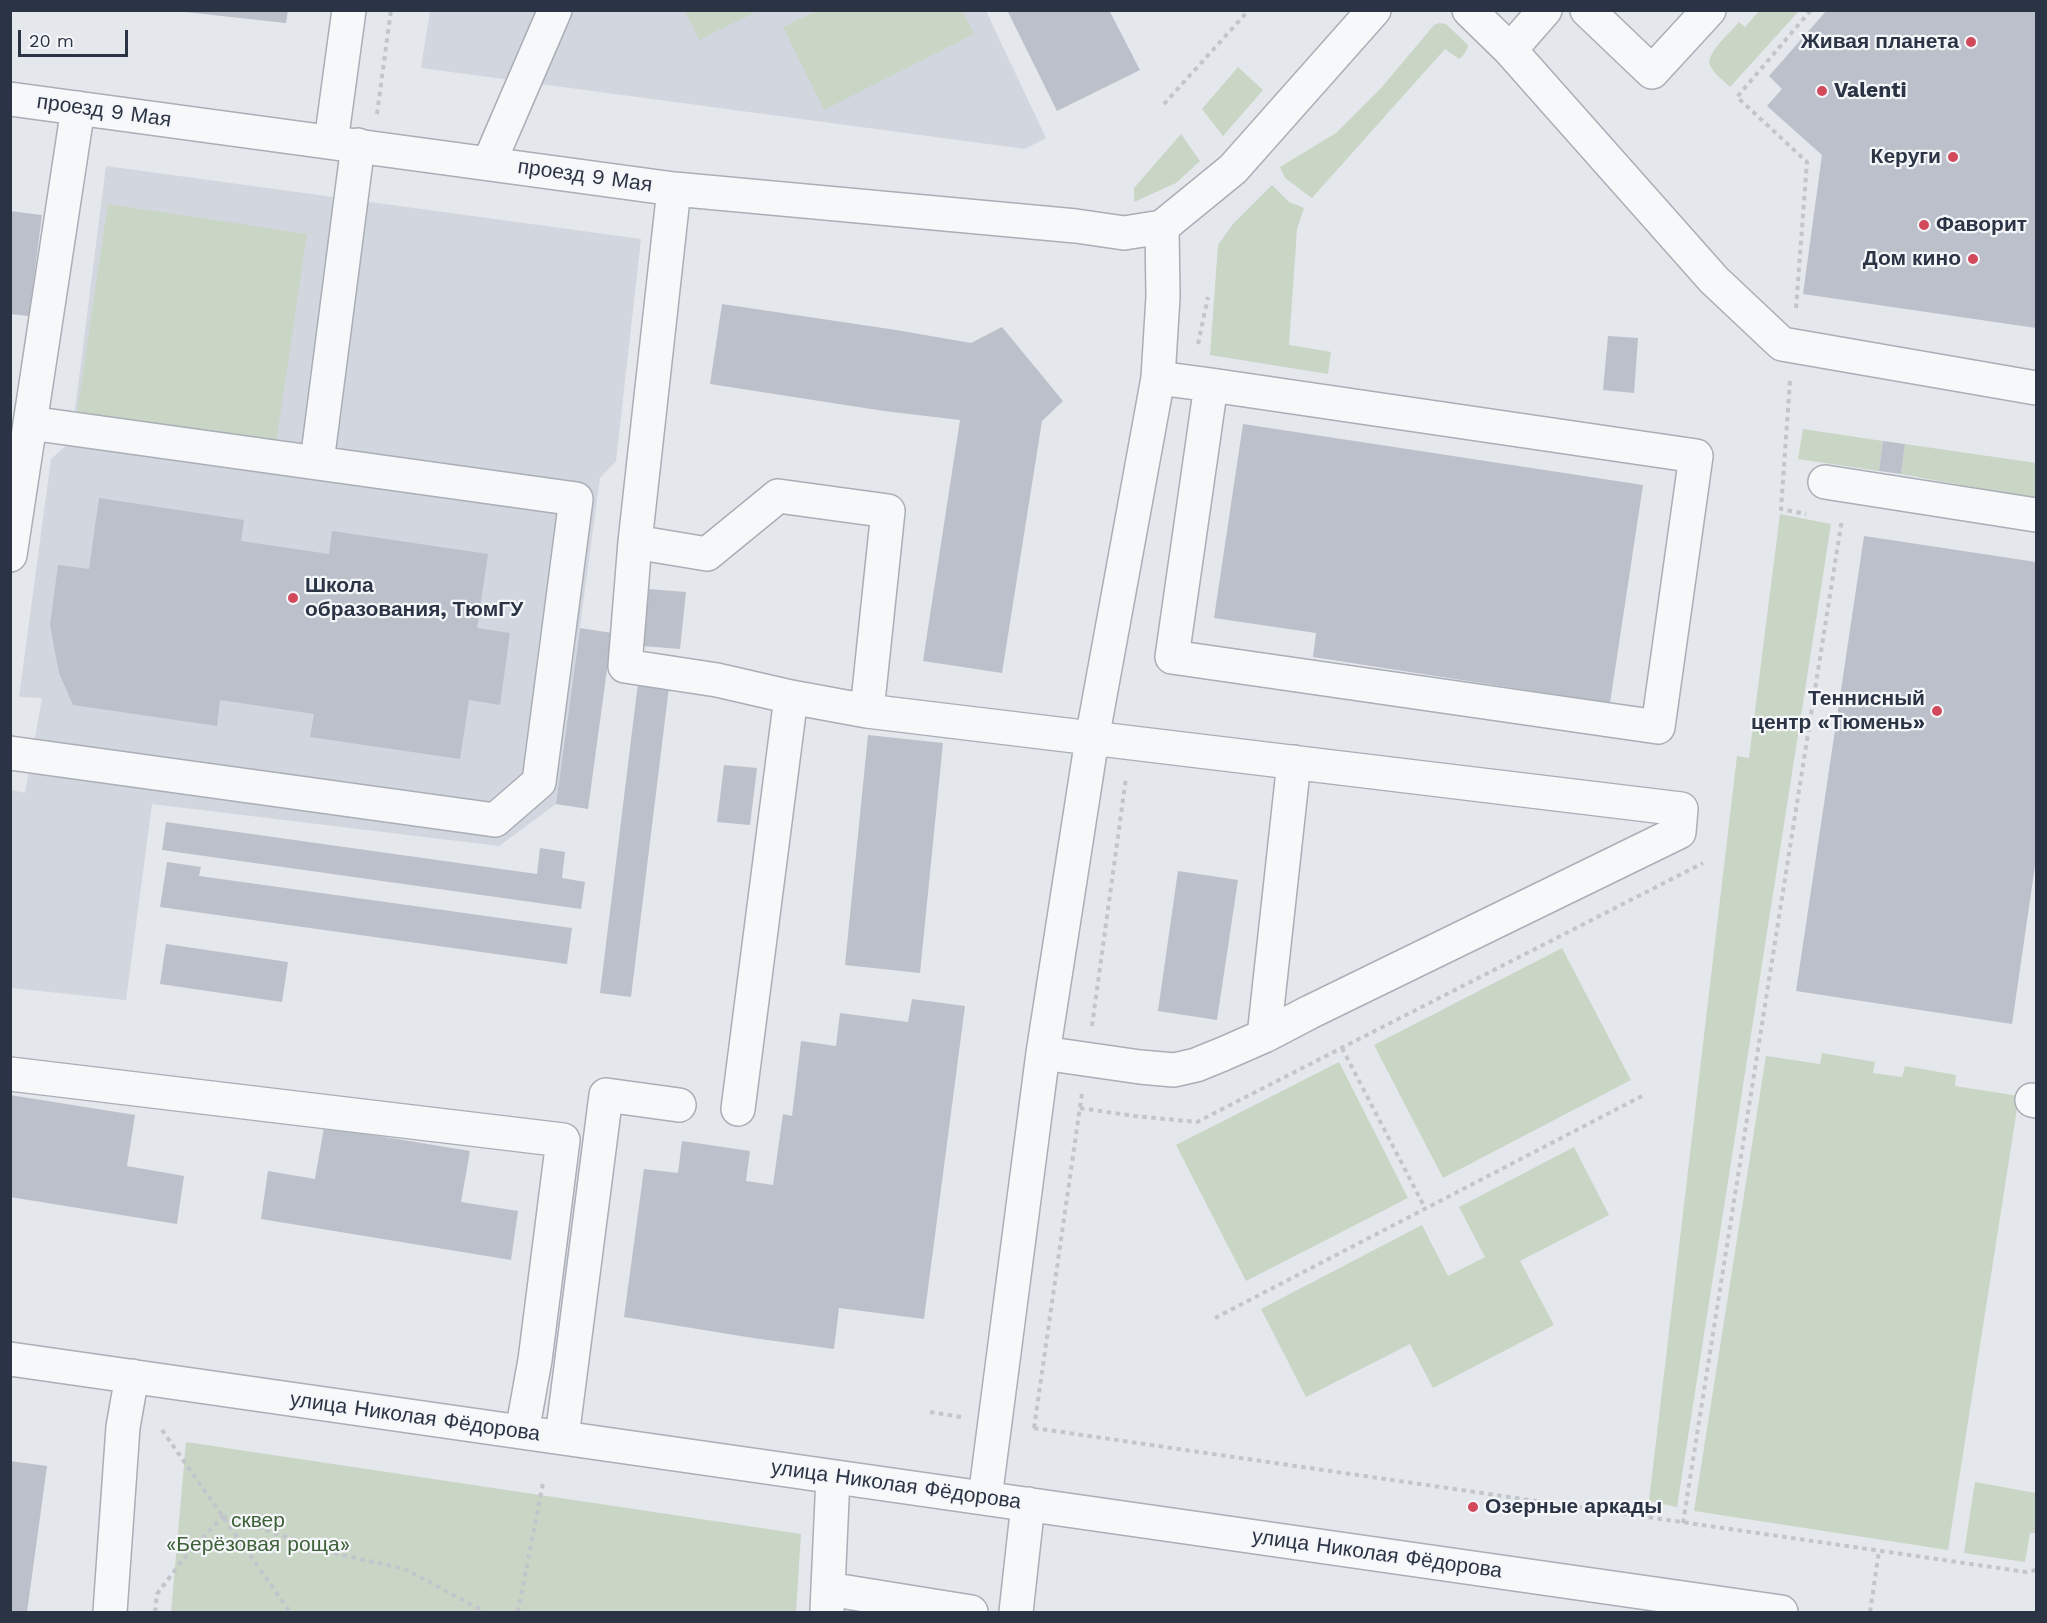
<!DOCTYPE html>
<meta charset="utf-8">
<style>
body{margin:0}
#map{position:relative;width:2047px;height:1623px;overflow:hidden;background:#e4e7ec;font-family:"Work Sans",sans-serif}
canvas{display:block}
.frame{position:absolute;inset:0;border:12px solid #2b3445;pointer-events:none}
.scale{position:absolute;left:18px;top:30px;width:110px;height:27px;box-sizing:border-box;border:3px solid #2b3445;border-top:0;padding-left:8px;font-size:18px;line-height:21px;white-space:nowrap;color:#2b3445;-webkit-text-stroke:4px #f4f6f9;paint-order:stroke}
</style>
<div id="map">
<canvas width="2047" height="1623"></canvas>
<div class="frame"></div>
<div class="scale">20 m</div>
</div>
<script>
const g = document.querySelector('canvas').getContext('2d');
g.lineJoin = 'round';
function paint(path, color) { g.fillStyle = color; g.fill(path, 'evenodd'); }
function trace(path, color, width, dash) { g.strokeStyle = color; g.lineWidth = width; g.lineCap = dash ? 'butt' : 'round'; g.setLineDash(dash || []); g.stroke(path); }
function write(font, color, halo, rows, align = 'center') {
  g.font = font + ' "Work Sans",sans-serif'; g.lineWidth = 4.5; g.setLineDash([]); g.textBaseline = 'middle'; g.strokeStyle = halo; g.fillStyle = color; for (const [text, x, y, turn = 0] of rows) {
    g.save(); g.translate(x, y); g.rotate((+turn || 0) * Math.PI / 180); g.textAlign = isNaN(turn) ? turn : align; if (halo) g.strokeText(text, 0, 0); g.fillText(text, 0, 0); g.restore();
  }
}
const built = new Path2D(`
 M430,11h556l60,127 -21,11 -604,-81z
 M106,166l535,73 -25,222 -16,17 -44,326 -57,42 -347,-42 -26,196 -115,-12v-198l14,3 17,-95 -23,-1 32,-238 20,-18z`);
const green = new Path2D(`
 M962,10l12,24 -150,76 -41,-83 33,-16z
 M1760,10l39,1 -69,76c-6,-6 -17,-14 -20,-22 -5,-11 22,-34 29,-43l6,5z
 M685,11h73l-59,29z
 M1439,23l7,1 22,21c-1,6 -4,10 -9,14l-14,-10 -133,149 -27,-20 -5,-11 56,-34 46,-46 52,-62z
 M1238,67l25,23 -40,46 -21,-27z
 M1181,134l19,27 -24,22 -42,19v-14z
 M1272,185l17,17 15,6 -7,21 -8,116 42,7 -3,22 -118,-19 8,-110 15,-21z
 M108,204l199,30 -31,209 -199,-30z
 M1803,429l80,12 -4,30 -81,-12z
 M1905,444l131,19v36l-135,-25z
 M1780,514l51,10 -154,983 -28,-6 88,-745 12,2z
 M1562,948l69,132 -188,98 -69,-133z
 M1822,1053l53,9 -2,11 29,4 3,-11 51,9 -1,11 64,10 -71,454 -254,-39 72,-455 54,8z
 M1339,1062l69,136 -162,83 -70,-136z
 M1574,1147l35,68 -89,46 34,64 -121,63 -23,-44 -104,53 -45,-88 161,-84 26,51 37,-19 -26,-50z
 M186,1442l615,92 -5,78h-625z
 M1975,1482l61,11v40h-6l-5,29 -61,-9z`);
const building = new Path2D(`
 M185,10h103l-2,13 -101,-11z
 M1007,10h102l31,60 -83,41z
 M1827,10h209v318l-233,-34 19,-139 -55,-49 15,-17 -13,-13z
 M10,211l32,4 -13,101 -19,-2z
 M722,304l174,26 75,13 31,-16 61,74 -21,20 -40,252 -79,-12 37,-241 -76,-9 -174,-27z
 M1608,336l30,2 -4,55 -31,-3z
 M1243,424l400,61 -33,218 -297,-46 3,-24 -102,-15z
 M1883,441l22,3 -4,30 -22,-3z
 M99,498l145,22 -3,21 88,13 3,-23 156,23 -11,74 33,5 -10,72 -31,-5 -9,59 -150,-22 4,-23 -94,-14 -3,26 -144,-21 -14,-32 -9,-48 8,-60 31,4z
 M1864,536l172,26v297l-24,165 -216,-33z
 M648,589l38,3 -6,57 -38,-3z
 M580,628l32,5 -24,176 -32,-5z
 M638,683l31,4 -38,310 -31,-4z
 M868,735l75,8 -23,230 -75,-8z
 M724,765l33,3 -7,57 -33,-3z
 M166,822l371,52 3,-26 25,4 -3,26 23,4 -4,27 -419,-59z
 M167,862l34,5 -2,9 373,52 -5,36 -407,-57z
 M1178,871l60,9 -21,140 -59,-9z
 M166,944l122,18 -6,40 -122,-18z
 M912,999l53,7 -41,313 -85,-11 -5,41 -81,-11 -129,-21 20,-148 34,4 4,-32 68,10 -4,30 27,4 10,-71 9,2 9,-75 35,5 4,-33 68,9z
 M10,1095l125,20 -8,51 57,10 -7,48 -167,-27z
 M324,1127l146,24 -9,51 57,9 -7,49 -250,-41 7,-48 47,8z
 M10,1461l37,5 -20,146h-17z`);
const path = new Path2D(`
 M1164,104l85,-94
 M377,114l14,-104
 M1796,308l11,-146 -70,-65 74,-87
 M1198,344l10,-47
 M1790,381l-9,128 25,5
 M1092,1026l34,-248
 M1342,1048l83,160
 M1080,1108l54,8 63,6 506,-259
 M1215,1318l427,-222
 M930,1412l31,5
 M1034,1428l48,-335
 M1034,1428l992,144 10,-2
 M162,1430l128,182
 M223,1516l115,38 67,15 80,43
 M1683,1523l159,-1004
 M155,1612l2,-18 24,-32 42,-46
 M518,1612l25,-129
 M1870,1612l9,-61`);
const minor = new Path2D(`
 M1469,10l41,40 35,-40
 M1587,10l65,62 57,-62
 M1510,50l204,230 68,64 254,44
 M10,99l664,90 402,37 48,7 38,-6
 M331,142l18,-132
 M489,163l66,-153
 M674,189l-39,353 72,12 71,-58 110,15 -21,200
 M1162,227l71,-58 141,-159
 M1158,378l53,7 485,71 -38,271 -486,-70 39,-272
 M317,462l41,-317
 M1825,482l211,33
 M635,542l-10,124 92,14 74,17 76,14 814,98 -2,23 -369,180 -46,24 -41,18 -27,11 -22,5 -34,-3 -97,-14
 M10,555l68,-447
 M10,753l485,67 44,-38 37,-283 -546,-76
 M1264,1036l30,-274
 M10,1074l553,66 -28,220 -13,72
 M2032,1100l4,1
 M738,1109l53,-412
 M10,1359l1771,253
 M562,1437l44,-342 73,10
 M985,1498l58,-445 49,-314 66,-361 5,-81 -1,-70
 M828,1589l143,23
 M827,1610l6,-133
 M110,1612l13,-185 9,-51
 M1016,1612l12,-108`);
const markers = [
 [1971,42,6,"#d1495b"],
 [1822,91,6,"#d1495b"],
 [1953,157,6,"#d1495b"],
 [1924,225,6,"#d1495b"],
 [1973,259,6,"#d1495b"],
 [293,598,6,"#d1495b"],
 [1937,711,6,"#d1495b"],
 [1473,1507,6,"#d1495b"]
];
const poiNames = [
 ["Живая планета",1959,42],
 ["Valenti",1834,91,"left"],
 ["Керуги",1941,157],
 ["Фаворит",1936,225,"left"],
 ["Дом кино",1961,259],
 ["Школа",305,586,"left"],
 ["образования, ТюмГУ",305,610,"left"],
 ["Теннисный",1925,699],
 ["центр «Тюмень»",1925,723],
 ["Озерные аркады",1485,1507,"left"]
];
const streetNames = [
 ["проезд 9 Мая",104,111,8],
 ["проезд 9 Мая",585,176,8],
 ["улица Николая Фёдорова",415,1417,8],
 ["улица Николая Фёдорова",896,1485,8],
 ["улица Николая Фёдорова",1377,1554,8]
];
const parkNames = [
 ["сквер",258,1521],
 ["«Берёзовая роща»",258,1545]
];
paint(built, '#d2d6de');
paint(green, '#c9d6c5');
paint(building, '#bbc0ca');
trace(minor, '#a9aeb7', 36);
trace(path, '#c2c5cb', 4, [4.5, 4.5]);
trace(minor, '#f7f8fa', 33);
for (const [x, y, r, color] of markers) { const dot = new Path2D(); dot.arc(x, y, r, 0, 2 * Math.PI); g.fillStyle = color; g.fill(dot); trace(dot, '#f4f6f9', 2); }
write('bold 21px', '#2b3445', '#f4f6f9', poiNames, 'right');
write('21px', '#2b3445', '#f4f6f9', streetNames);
write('21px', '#3f6138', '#f4f6f9', parkNames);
</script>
